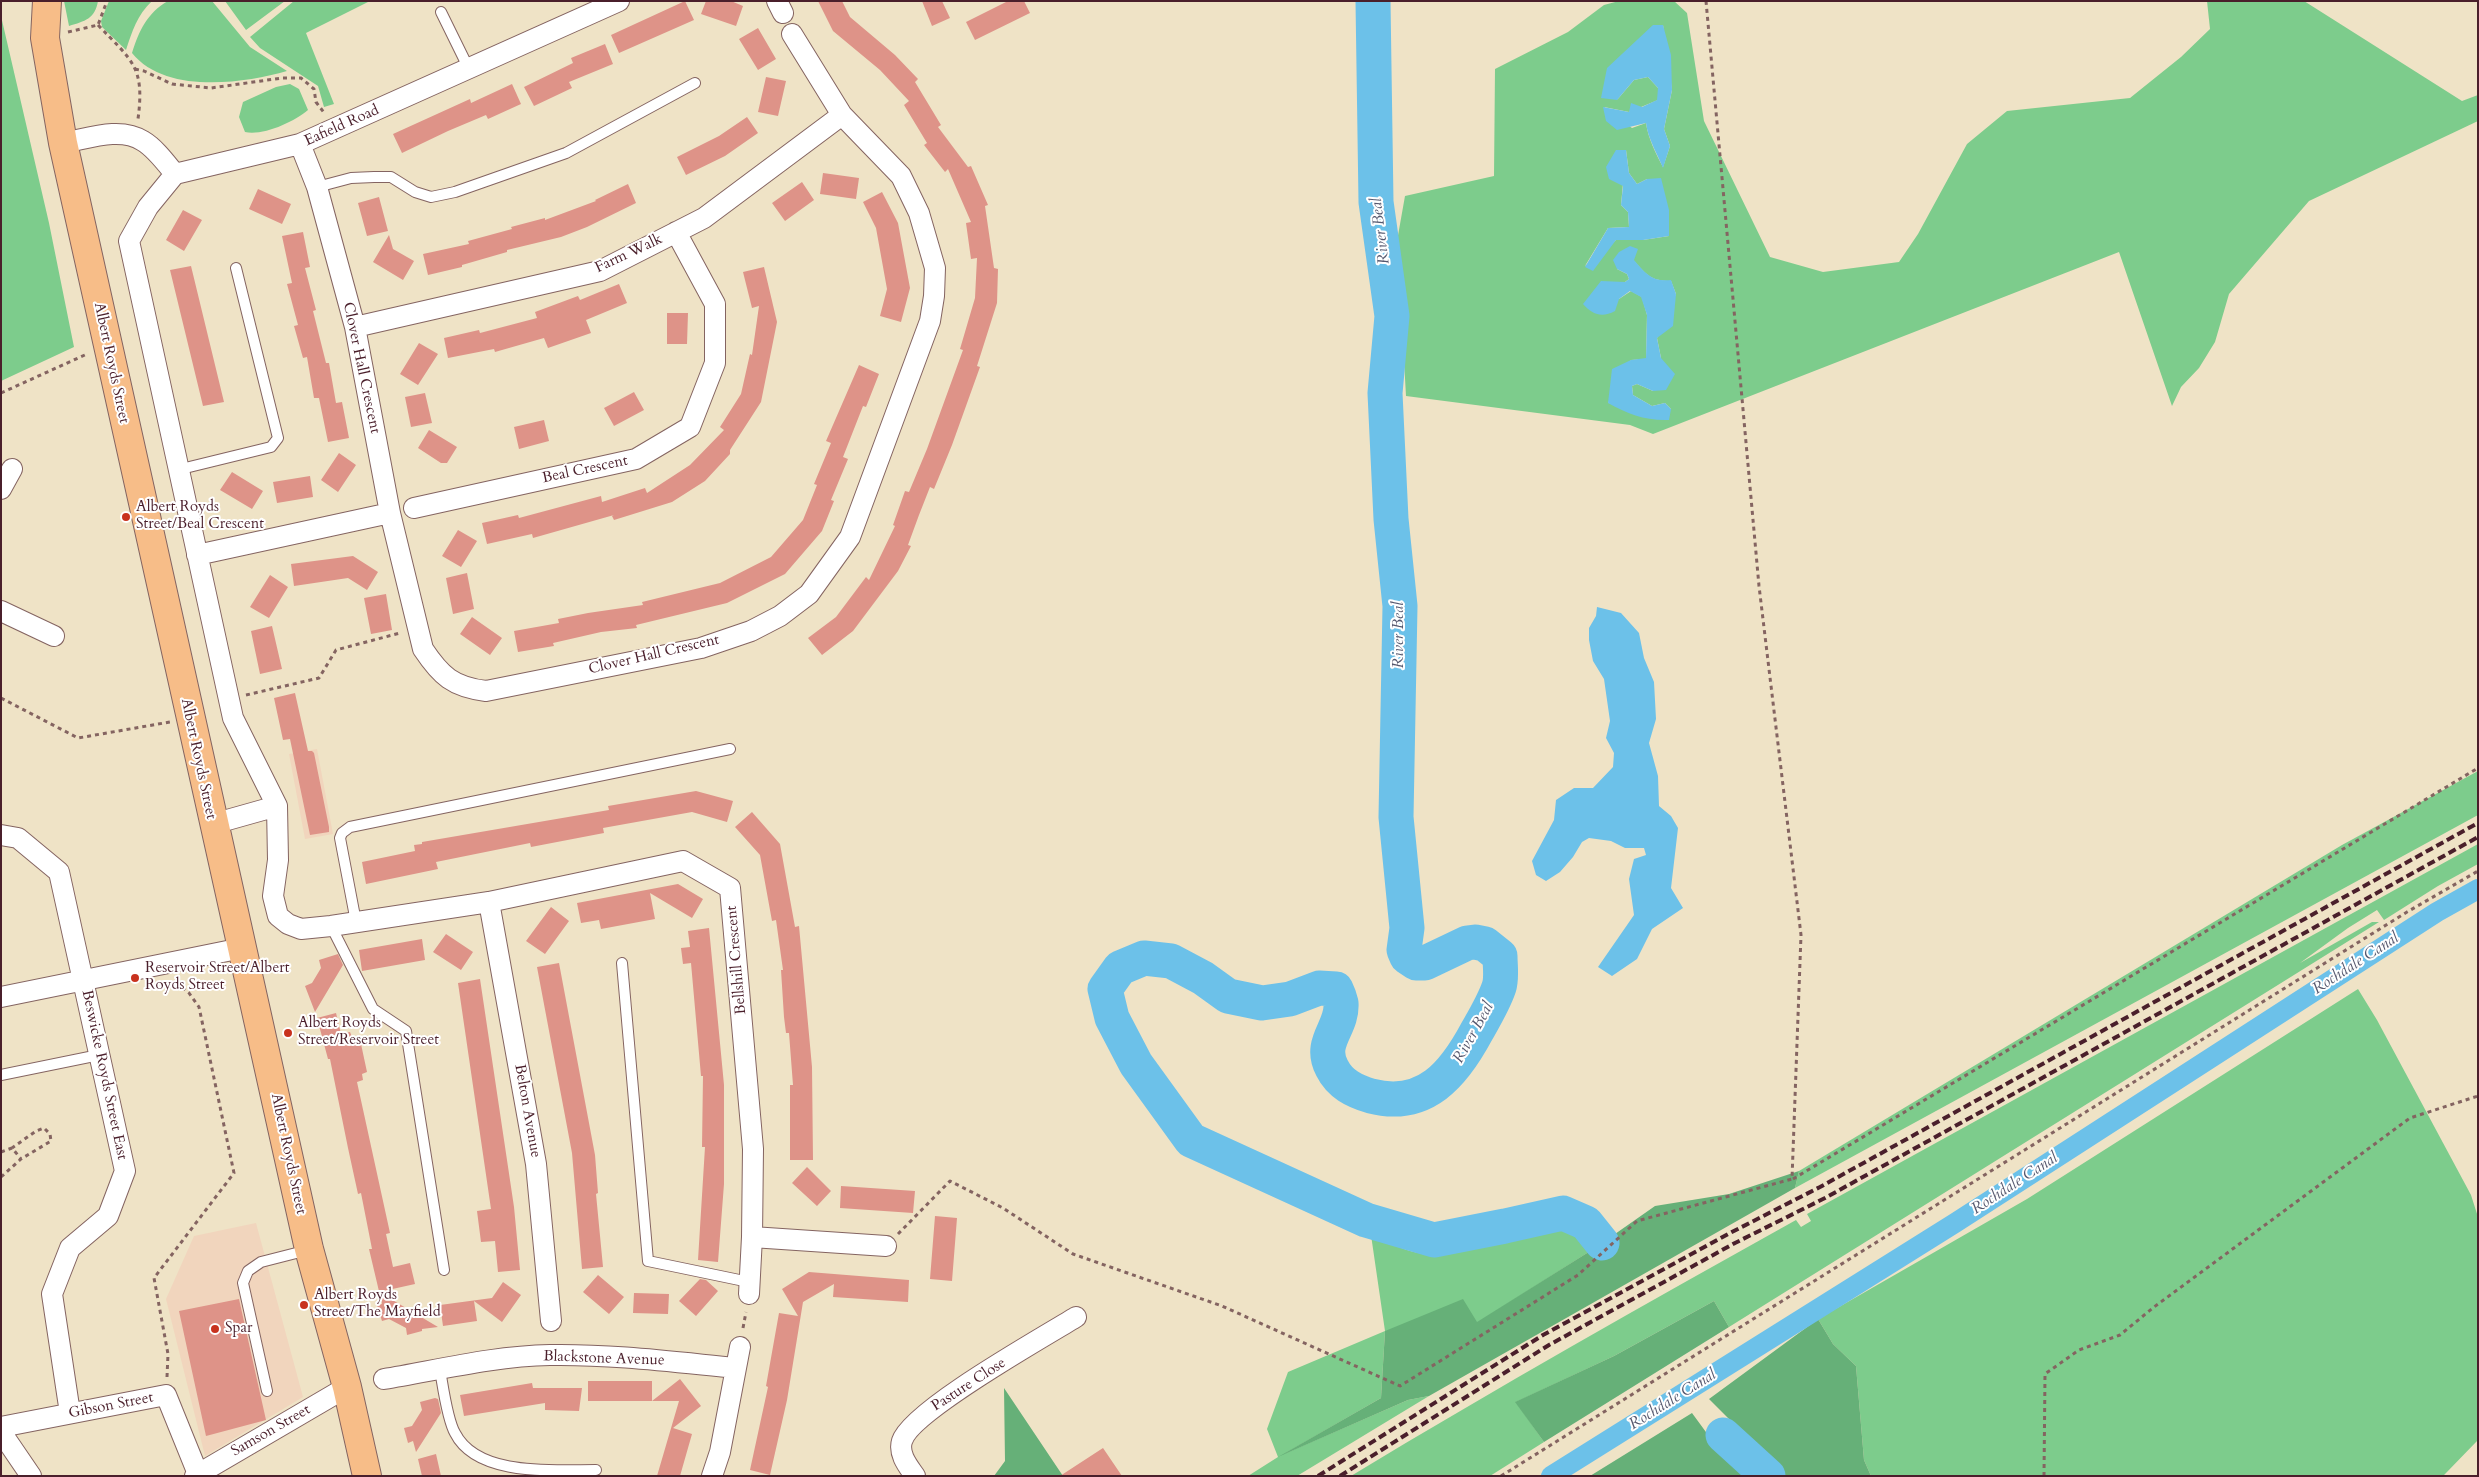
<!DOCTYPE html>
<style>
body{margin:0}
#map{position:relative;width:2479px;height:1477px;overflow:hidden;background:#efe3c6;font-family:Cardo,serif}
canvas{display:block}
.frame{position:absolute;inset:0;border:2px solid #4a1f2b;pointer-events:none}
</style>
<div id="map">
<canvas width="2479" height="1477"></canvas>
<div class="frame"></div>
</div>
<script>
const g = document.querySelector('canvas').getContext('2d');
g.lineJoin = 'round';
function paint(path, color) { g.fillStyle = color; g.fill(path, 'evenodd'); }
function trace(path, color, width, dash) { g.strokeStyle = color; g.lineWidth = width; g.lineCap = dash ? 'butt' : 'round'; g.setLineDash(dash || []); g.stroke(path); }
function write(font, color, halo, rows, align = 'center') {
  g.font = font + ' Cardo,serif'; g.lineWidth = 4; g.setLineDash([]); g.textBaseline = 'middle'; g.strokeStyle = halo; g.fillStyle = color; for (const [text, x, y, turn = 0] of rows) {
    g.save(); g.translate(x, y); g.rotate((+turn || 0) * Math.PI / 180); g.textAlign = isNaN(turn) ? turn : align; if (halo) g.strokeText(text, 0, 0); g.fillText(text, 0, 0); g.restore();
  }
}
const built = new Path2D(`
 M317,749l16,85 -28,5 -16,-85z
 M256,1223l47,174 -98,59 -39,-157 28,-63z`);
const green = new Path2D(`
 M64,1h34c-3,18 -13,20 -29,25z
 M109,1h43c-15,14 -20,31 -26,49l-24,-23 -1,-6z
 M168,1h44l38,46 37,24c-45,13 -122,23 -155,-18 7,-22 15,-40 36,-52z
 M225,1h60l-39,29z
 M294,1h76l-64,32 28,71 -10,3 -6,-21 -58,-38 -10,-11z
 M1619,1h55l13,12 17,108 66,136 53,15 76,-10 19,-28 49,-90 40,-33 123,-13 51,-41 29,-28 -3,-28h97l158,100 16,-6v26l-169,80 -80,93 -14,48 -16,26 -18,19 -9,19 -53,-154 -466,182 -23,-9 -224,-29 -3,-54 -9,-84 11,-62 89,-20 1,-107 73,-37 36,-27zM1663,25l9,65 -8,39 6,17 -7,21c-7,-13 -15,-29 -17,-44l-14,5 -28,-21 25,5 29,-12v-12l-10,-11 -14,3 -17,20zM1626,150l3,23 8,11 10,-5 22,57 -26,4h-27l-31,26 23,-38 21,-1 -1,-15 -7,-7zM1633,260c14,15 17,21 38,21l5,13 -19,44 4,20 -8,33 -16,-7 -5,2 1,9 19,11 13,-3 6,6 -63,-6 23,-43 15,-1 1,-44 -5,-18 -11,-6 -12,8 -18,-17h24l4,-3 -2,-5 -10,-5z
 M1,16l48,207 25,124 -73,34z
 M290,84l9,5 9,21c-14,12 -45,26 -63,22l-6,-15 4,-15 33,-15z
 M2478,771v44l-683,373 4,-17 543,-326z
 M2478,844v20l-40,22 -54,34 -7,-10 -29,18 -48,35 72,-41h7l-650,405 -15,-26 -100,55 -98,46 28,40 -54,34h-139c147,-89 296,-173 445,-256l5,7 10,-6 -4,-7z
 M2358,989l19,31 94,175 7,22v223l-32,33 -3,3h-572l-7,-16 -8,-94 -23,-22 -15,-25 209,-120z
 M1560,1222c20,2 24,10 35,26l-118,75 -92,8 -4,67 -97,56 124,-54 21,-4 -132,80h-49l30,-19 -11,-28 21,-57 97,-41 -14,-96c14,5 29,14 43,17 41,8 108,-16 146,-30z`);
const forest = new Path2D(`
 M1799,1171l-4,17 -366,208 -21,4 -130,57 103,-59 4,-67 78,-32 14,23 118,-74 60,-42 74,-12z
 M1714,1301l15,26 -185,115 -29,-40 99,-46z
 M1818,1319l15,25 23,22 8,94 7,16h-85l-77,-77z
 M1004,1388l59,88h-69l11,-15z
 M1692,1413l22,30 38,33h-162z`);
const water = new Path2D(`
 M1653,25h10l8,30 1,35 -8,39 6,17 -7,22c-6,-15 -15,-29 -17,-45l-29,7 -11,-9 -3,-14 26,5 2,-9 11,4 15,-7 1,-12 -10,-11 -14,3 -17,20 -16,-2 6,-30z
 M1616,150h10l3,23 8,11 10,-5 14,-1 8,32v26l-26,4h-27l-23,31 -8,-4 23,-39 21,-1 -1,-15 -7,-7 2,-19 -14,-7 -3,-12z
 M1630,246l8,3 -4,11c12,14 18,22 37,20l5,14 -3,32 -16,12 4,20 14,16 -9,16 -13,1 -16,-7 -5,2 1,9 19,11 13,-3 6,6 -2,11c-23,1 -41,-6 -61,-17l4,-34 19,-9 15,-2 1,-43 -6,-18 -11,-6 -11,8 -4,12c-13,7 -22,4 -32,-7l18,-23 24,1 4,-3 -2,-5 -10,-5 -4,-9 6,-8z
 M1597,607l24,6 18,20 5,25 10,24 2,37 -7,24 9,33 1,30 12,10 7,12 -7,60 12,20 -31,21 -15,30 -25,17 -14,-9 36,-52 -5,-36 5,-20 12,-4 -2,-7h-19l-14,-7 -22,-3 -7,4 -9,15 -13,15 -14,9 -10,-6 -4,-14 22,-41 2,-20 18,-12h19l20,-21 1,-14 -8,-15 4,-17 -6,-42 -11,-18 -4,-21v-12l7,-12z`);
const canal = new Path2D(`
 M1551,1476l404,-253 482,-311 41,-23`);
const river = new Path2D(`
 M1373,1l3,201 16,114 -7,77 6,126 9,87 -4,211 11,111 -3,22 3,7 9,6h9l42,-20 8,-1 10,2 15,12c0,10 2,22 -1,31 -5,15 -14,30 -22,44 -23,43 -52,79 -106,65 -17,-5 -31,-12 -39,-28 -14,-26 11,-40 9,-65 -1,-4 -3,-10 -5,-14l-17,-1 -29,11 -28,4 -34,-7 -25,-18 -32,-17 -27,-3 -24,10 -15,21 7,29 24,46 55,76 175,80 68,20 71,-14 58,-13 23,10 16,20
 M1723,1435l45,41`);
const building = new Path2D(`
 M685,1l9,19 -75,33 -8,-18z
 M706,1h25l12,5 -7,20 -35,-12z
 M818,1h24l8,16 45,38 23,24 -3,3 26,43 -3,2 30,40 3,-1 17,39 -3,1 9,62 4,1 -1,34 -20,63 3,1 -28,78 -18,44 -4,-2 -11,28 -11,30 3,1 -13,25 -45,60 -31,24 -14,-17 28,-21 30,-40 3,3 26,-54 -2,-1 12,-34 4,1 18,-43 36,-99 -3,-1 15,-51 2,-40 -6,1 -5,-36 5,-1 -23,-53 -3,3 -21,-27 3,-2 -23,-38 5,-4 -29,-31 -47,-39z
 M922,1h20l8,17 -18,8z
 M1008,1h16l6,12 -55,27 -9,-18z
 M758,28l18,31 -18,11 -19,-31z
 M605,44l8,20 -44,18 3,6 -38,18 -10,-19 49,-24 -2,-5z
 M766,77l20,4 -8,35 -20,-4z
 M512,84l9,20 -33,15 -2,-4 -38,16 -46,22 -9,-19 77,-35 1,4z
 M747,117l11,16 -33,23 -39,19 -9,-18 42,-21z
 M823,173l36,5 -3,21 -36,-5z
 M802,182l12,18 -29,21 -13,-18z
 M628,184l8,19 -49,24 -26,10 -54,13v2l-45,13v2l-34,8 -5,-21 46,-10 -1,-3 44,-12 -1,-2 34,-9v2l51,-19 -1,-1z
 M258,189l33,15 -9,20 -33,-15z
 M882,192l16,31 12,65 -9,34 -21,-6 7,-27 -11,-61 -13,-26z
 M379,197l9,34 -21,5 -9,-33z
 M183,210l19,10 -18,31 -18,-11z
 M303,232l7,35 -5,1 11,42 -3,1 13,52h3l7,40 6,-1 7,36 -21,4 -9,-44h-5l-7,-41 -4,1 -9,-32 4,-1 -11,-41 5,-1 -10,-47z
 M389,235l4,14 21,12 -11,19 -30,-18z
 M191,266l33,136 -21,4 -33,-136z
 M764,267l13,55 -16,80 -31,48v4l-25,27 -33,21 -58,18 -2,-4 2,-1 -81,23 -1,-4 -45,10 -5,-21 36,-8 1,3 82,-22 1,6 43,-14 2,5 43,-28 34,-35 -4,-3 21,-33 9,-40 2,1 7,-49 -7,2 -9,-36z
 M619,284l8,19 -41,17 5,13 -43,15 -4,-10 -49,14 -1,-3 -46,9 -4,-20 35,-8 1,3 57,-15 -2,-6 43,-16 2,4z
 M667,313h21l-1,31h-20z
 M419,343l19,11 -20,31 -18,-11z
 M859,365l20,9 -13,33 -3,-1 -20,51 5,2 -17,41 3,1 -12,30 -37,43 -58,29 -91,22 1,3 -36,4 -48,11 1,3 -36,6 -4,-21 45,-8 -1,-4 30,-6 55,-8 -1,-3 78,-19 51,-26 32,-37 14,-35 -3,-1 17,-41 -5,-2z
 M634,392l10,18 -30,16 -10,-18z
 M425,393l7,30 -21,4 -6,-30z
 M544,420l5,21 -30,8 -5,-22z
 M429,430l28,17 -10,16h-6l-23,-15z
 M339,453l17,12 -18,27 -17,-12z
 M232,472l31,19 -11,18 -32,-19z
 M310,476l3,21 -36,6 -4,-21z
 M458,530l19,11 -16,26 -19,-11z
 M353,556l25,16 -11,18 -19,-12 -54,8 -3,-22z
 M467,573l7,36 -21,5 -7,-36z
 M270,575l18,12 -19,31 -19,-11z
 M386,594l6,36 -21,4 -7,-36z
 M472,617l30,21 -12,17 -30,-21z
 M272,626l10,43 -22,5 -9,-43z
 M295,693l13,58h4l2,2 15,74v5l-19,3 -20,-96 -7,1 -9,-42z
 M696,791l37,10 -6,21 -35,-10 -89,16 1,5 -73,14 -1,-4 -94,19 2,7 -72,15 -4,-22 53,-11 -1,-6 8,-1v-2l187,-32 -1,-4z
 M752,812l28,32 15,83 4,-1 13,141 1,93h-23v-75h3l-4,-52h-3l-2,-16 -3,-47h2l-7,-50 -4,1 -12,-66 -25,-28z
 M678,884l25,15 -11,19 -42,-25 5,26 -54,10 -2,-9 -18,3 -4,-20z
 M551,907l18,14 -24,33 -19,-13z
 M709,928l15,157v99l-6,78 -20,-2 7,-113h-3l1,-71h-2l-10,-113 -8,1 -2,-16 9,-1 -2,-16z
 M446,934l27,18 -12,18 -28,-18z
 M422,939l3,21 -63,11 -3,-21z
 M338,954l5,11 -28,47 -10,-26 7,-3 9,-15 -2,-8z
 M559,963l36,192 3,38 -2,1 7,73 -21,2 -10,-116 -35,-186z
 M480,979l34,228 6,63 -22,2 -3,-31 -14,1 -4,-31 14,-2 -33,-226z
 M336,1013l5,21 9,-2 5,13 6,-1 6,28 -5,2 1,6 -6,2 33,151 -4,1 7,33 17,-4 5,21 -36,8 59,35 -16,2v2l-15,4 -1,-7 -17,-9 -7,2 -5,-16 5,-1 -13,-55h3l-11,-56 -3,1 -10,-46 -18,-89h-2l-11,-41z
 M807,1167l24,24 -14,15 -25,-23z
 M841,1186l74,5 -2,22 -73,-5z
 M935,1216l22,2 -5,63 -22,-2z
 M809,1272l100,8 -1,22 -75,-5 1,-13 -31,18 -16,98 -17,75 -20,-5 18,-83 -2,-1 13,-73 19,3 -16,-27z
 M598,1275l26,22 -15,17 -26,-22z
 M700,1279l6,1 12,11 -22,25 -17,-15z
 M503,1282l18,13 -19,27 -28,-21 3,20 -34,5 -3,-21 52,-7z
 M634,1293l35,1 -1,20 -35,-1z
 M239,1299l27,121 -60,16 -27,-125z
 M680,1379l21,27 -28,22 19,6 -12,42h-23l22,-75h-91v-20h64v20z
 M532,1383l1,5h49l-3,23 -34,-1v-7l-81,13 -4,-21z
 M435,1398l3,1 3,14 -25,39 -3,-11 -5,2 -4,-15 8,-2 10,-16 -2,-8z
 M1103,1448l19,28h-62z
 M436,1454l5,22h-19l-4,-17z`);
const path = new Path2D(`
 M98,25c34,36 47,41 40,94
 M68,32l30,-7 9,-24
 M135,69l9,2 28,13 39,4 71,-10h19l13,11 2,13 9,12
 M1,393l86,-39
 M246,695l73,-17 17,-28 64,-17
 M1,698l77,40 92,-16
 M1,1152l11,-4 9,11
 M1,1177l20,-18 30,-18 -1,-7 -6,-6 -8,3 -24,17
 M1793,1179l685,-411
 M898,1234l52,-53 53,27 70,46 149,52 178,80 178,-111 59,-54 155,-42 9,-244 -42,-349 -53,-585
 M743,1328l3,-16
 M167,1377l1,-23 -14,-76 80,-105 -35,-166 -10,-14 -13,-11
 M1501,1476l906,-564 71,-41
 M2044,1476l1,-102 34,-24 41,-15 34,-28 256,-189 68,-22`);
const lane = new Path2D(`
 M441,12l28,57
 M317,187l34,-9 23,-1h17l24,15 16,5 24,-5 111,-39 129,-70
 M177,470l94,-23 7,-9 -42,-170
 M356,922l-16,-84 2,-5 8,-6 380,-78
 M331,926l42,83 33,22 38,239
 M622,963l26,298 101,21
 M1,1075l98,-20
 M440,1370c3,16 7,49 15,63 22,44 99,37 141,37
 M267,1391l-24,-108 5,-12 13,-9 47,-12`);
const street = new Path2D(`
 M777,1l6,12
 M63,143c24,-4 57,-17 80,-2 12,7 23,22 32,33l125,-30 319,-143
 M300,144l17,43 38,140 35,186 33,136c18,27 30,38 63,42l215,-43 50,-17 29,-15 29,-22 41,-57 80,-216 4,-25 1,-28 -16,-55 -18,-37 -59,-61 -50,-81
 M175,174l-27,33 -19,34 104,477 44,88 1,54 -5,36 5,20 10,8 13,5 30,-3 158,-24 194,-41 47,27 23,261 -1,88 -3,57
 M355,327l245,-56 104,-53 138,-103
 M1,489l11,-20
 M414,508l222,-49 54,-32 25,-64v-59l-39,-72
 M197,555l193,-42
 M1,611l53,25
 M213,824l64,-18
 M1,835l17,3 41,34 66,299 -17,45 -38,32 -18,46 18,119
 M489,902l47,262 15,157
 M1,997l241,-49
 M752,1237l134,9
 M384,1379c54,-9 110,-23 166,-24 62,-1 124,7 186,13
 M1,1427l165,-32 32,79
 M1,1432l30,44
 M195,1476l152,-89
 M712,1476l8,-24 20,-105
 M915,1476c-7,-10 -17,-22 -13,-35 9,-30 142,-104 174,-124`);
const primary = new Path2D(`
 M47,1l-2,37 18,105 246,1106 38,138 20,89`);
const rail = new Path2D(`
 M1318,1476l225,-141 187,-102 90,-46 658,-364
 M1340,1476l209,-131 186,-102 90,-45 653,-361`);
const markers = [
 [126,517,5,"#c8321e"],
 [135,978,5,"#c8321e"],
 [288,1033,5,"#c8321e"],
 [304,1305,5,"#c8321e"],
 [215,1329,5,"#c8321e"]
];
const streetNames = [
 ["Eafield Road",342,126,-24],
 ["Farm Walk",629,254,-25],
 ["Albert Royds Street",111,363,78],
 ["Clover Hall Crescent",361,368,78],
 ["Beal Crescent",585,470,-12],
 ["Clover Hall Crescent",654,655,-13],
 ["Albert Royds Street",198,759,78],
 ["Bellshill Crescent",737,960,-95],
 ["Beswicke Royds Street East",104,1075,78],
 ["Belton Avenue",527,1111,80],
 ["Albert Royds Street",288,1154,78],
 ["Blackstone Avenue",604,1359,2],
 ["Pasture Close",969,1385,-33],
 ["Gibson Street",111,1406,-11],
 ["Samson Street",271,1431,-30]
];
const poiNames = [
 ["Albert Royds",136,508],
 ["Street/Beal Crescent",136,525],
 ["Reservoir Street/Albert",145,969],
 ["Royds Street",145,986],
 ["Albert Royds",298,1024],
 ["Street/Reservoir Street",298,1041],
 ["Albert Royds",314,1296],
 ["Street/The Mayfield",314,1313],
 ["Spar",225,1329]
];
const waterNames = [
 ["River Beal",1381,231,-97],
 ["River Beal",1399,635,-90],
 ["Rochdale Canal",2356,964,-33],
 ["River Beal",1474,1033,-61],
 ["Rochdale Canal",2015,1184,-33],
 ["Rochdale Canal",1673,1400,-32]
];
paint(built, '#f1d5bd');
paint(green, '#7dcc8c');
paint(forest, '#66b078');
paint(water, '#6cc1e9');
trace(canal, '#6cc1e9', 20);
trace(river, '#6cc1e9', 35);
paint(building, '#de9388');
trace(lane, '#846461', 12);
trace(street, '#846461', 22);
trace(primary, '#846461', 30);
trace(path, '#846461', 3, [4, 4]);
trace(lane, '#fff', 10);
trace(street, '#fff', 20);
trace(primary, '#f7bd88', 28);
trace(rail, '#4a1f2b', 4, [8, 4]);
for (const [x, y, r, color] of markers) { const dot = new Path2D(); dot.arc(x, y, r, 0, 2 * Math.PI); g.fillStyle = color; g.fill(dot); trace(dot, '#fff', 2); }
write('15px', '#4a1f2b', '#fff', streetNames);
write('15px', '#4a1f2b', '#fff', poiNames, 'left');
write('italic 16px', '#56586e', '#fff', waterNames);
</script>
